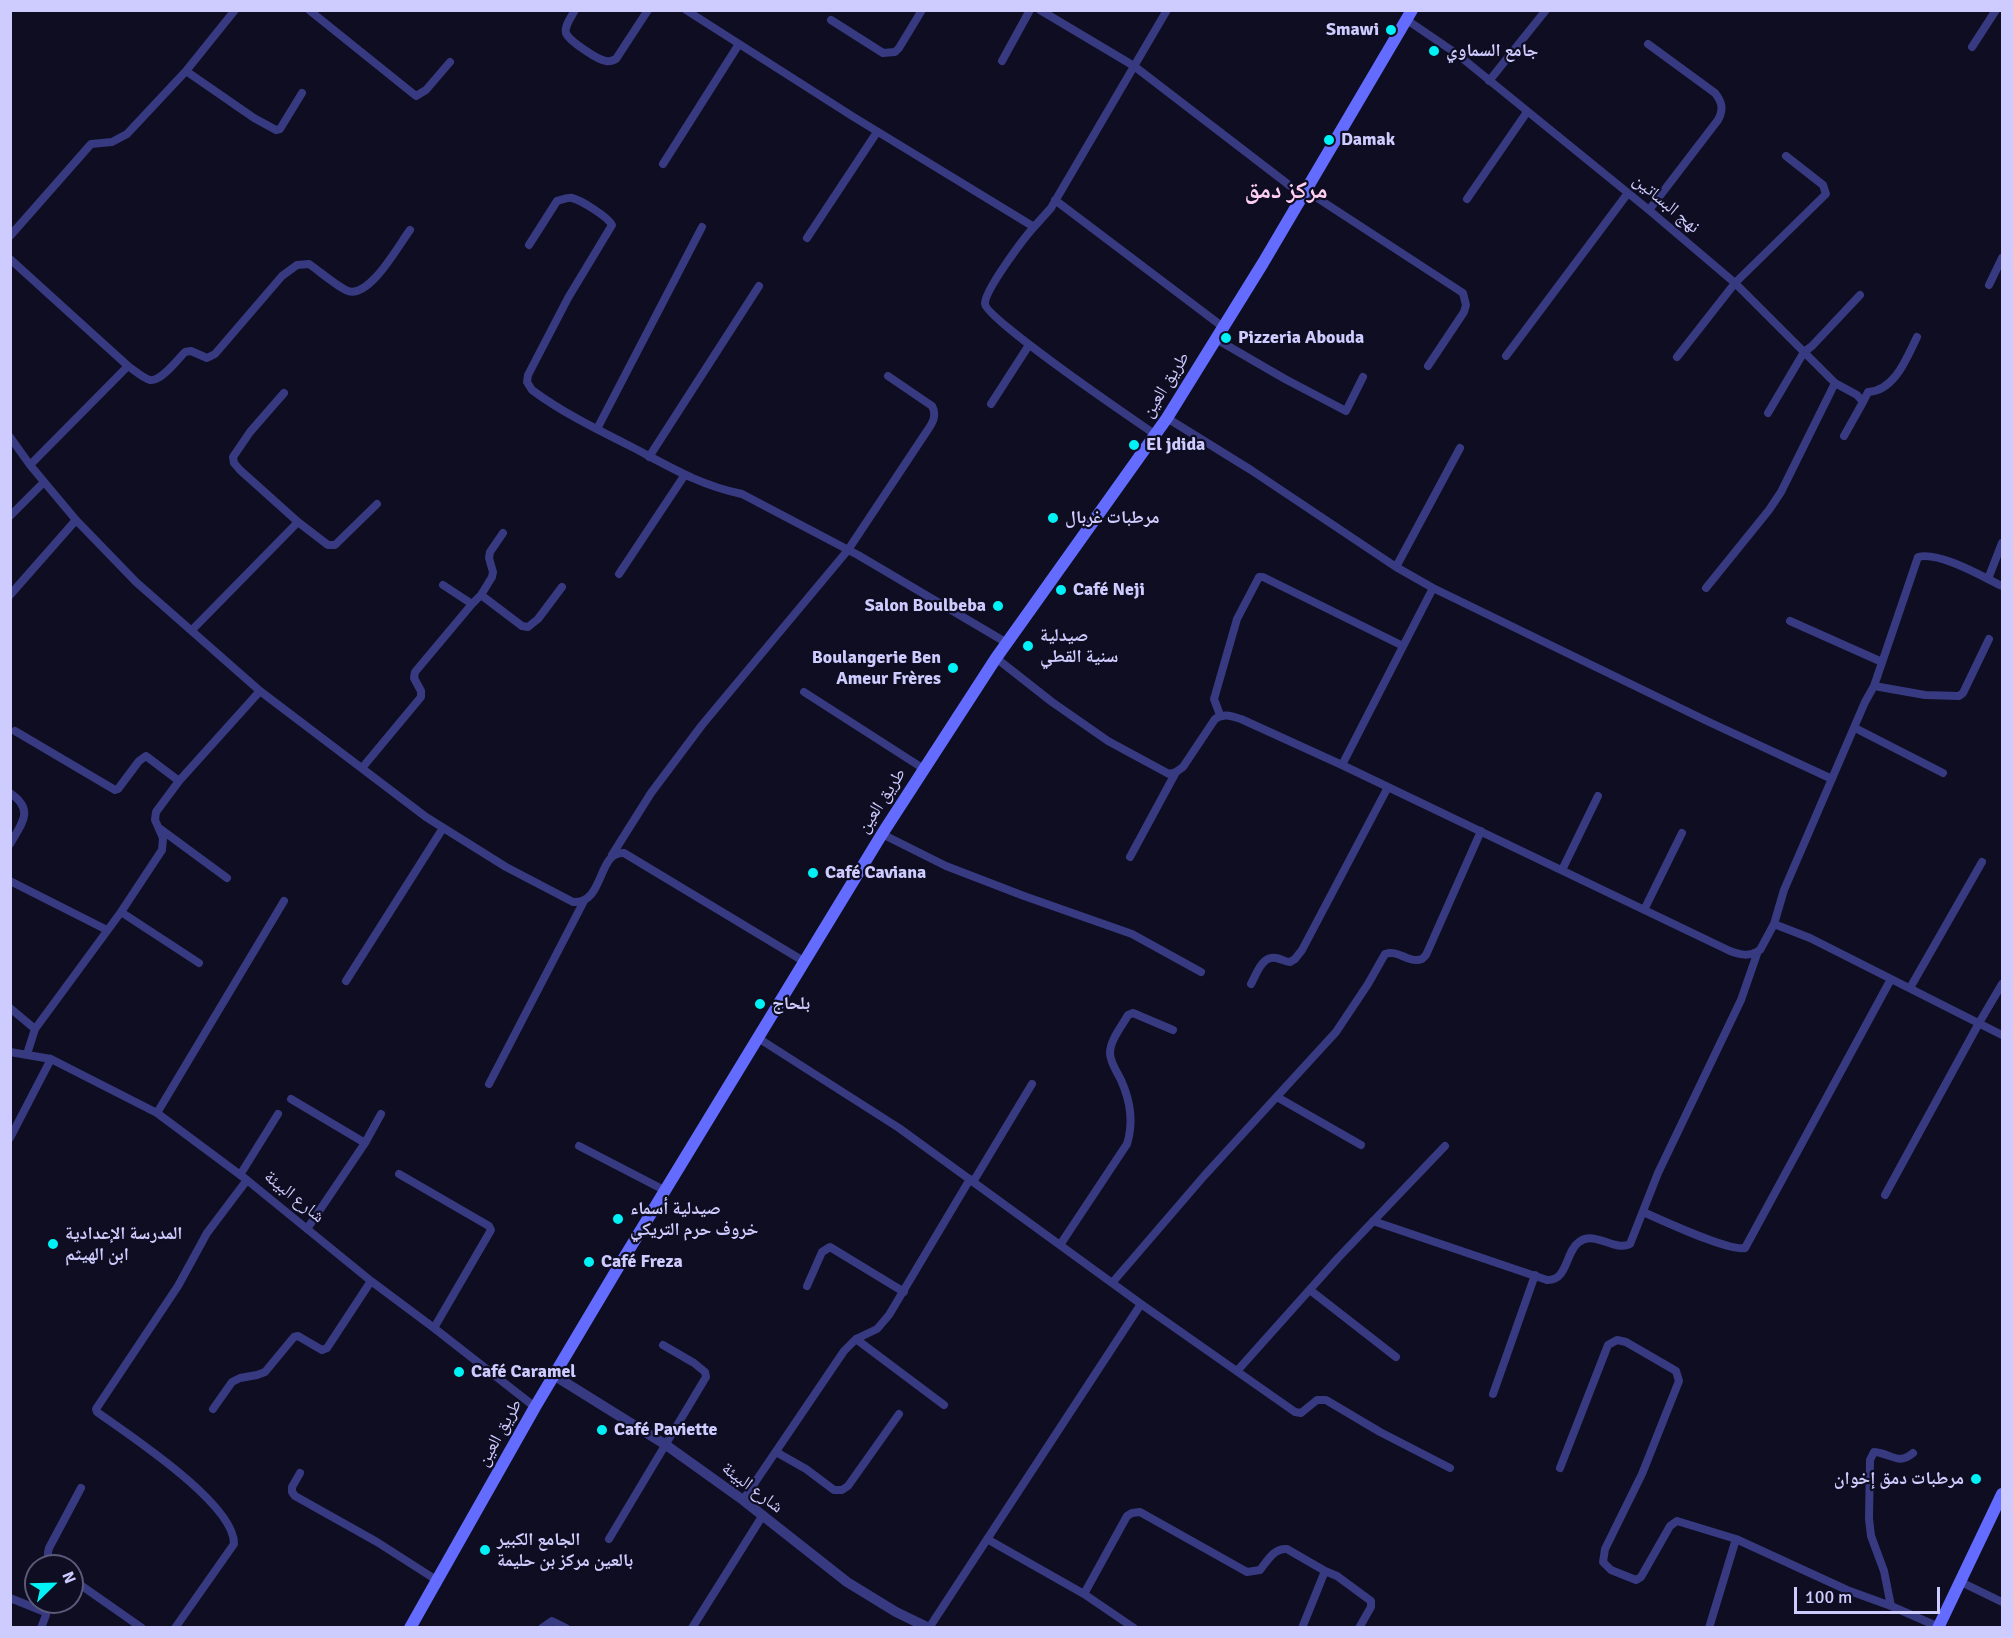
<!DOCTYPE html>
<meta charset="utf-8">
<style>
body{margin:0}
#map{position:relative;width:2013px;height:1638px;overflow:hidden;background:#0e0d21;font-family:Signika,sans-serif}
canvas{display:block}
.frame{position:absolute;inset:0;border:12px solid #ceccff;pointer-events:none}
.north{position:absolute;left:24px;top:1554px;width:60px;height:60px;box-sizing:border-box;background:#0e0d21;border:2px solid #5b597a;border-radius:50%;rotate:67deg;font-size:16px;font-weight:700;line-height:24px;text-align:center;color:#ceccff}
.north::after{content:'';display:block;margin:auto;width:21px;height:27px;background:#00f2f7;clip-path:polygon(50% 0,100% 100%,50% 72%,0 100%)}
.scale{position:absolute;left:1794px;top:1587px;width:146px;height:27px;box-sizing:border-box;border:3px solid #ceccff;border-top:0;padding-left:8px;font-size:18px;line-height:21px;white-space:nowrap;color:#ceccff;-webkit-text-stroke:4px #0e0d21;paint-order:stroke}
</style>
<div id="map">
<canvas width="2013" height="1638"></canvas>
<div class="frame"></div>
<div class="north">N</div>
<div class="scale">100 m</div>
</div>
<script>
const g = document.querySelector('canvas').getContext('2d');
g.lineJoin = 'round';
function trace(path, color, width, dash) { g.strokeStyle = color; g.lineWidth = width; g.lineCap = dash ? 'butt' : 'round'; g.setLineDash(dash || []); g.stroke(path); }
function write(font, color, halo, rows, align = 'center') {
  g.font = font + ' Signika,"Noto Naskh Arabic",sans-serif'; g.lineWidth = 4.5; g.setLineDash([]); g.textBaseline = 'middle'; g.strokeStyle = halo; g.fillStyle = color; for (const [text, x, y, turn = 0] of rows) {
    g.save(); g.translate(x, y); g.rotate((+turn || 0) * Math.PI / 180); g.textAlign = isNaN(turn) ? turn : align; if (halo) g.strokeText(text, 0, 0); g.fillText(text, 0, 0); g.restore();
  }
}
const minor = new Path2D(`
 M309,10l107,86 10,-6 24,-28
 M575,10c-3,6 -11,16 -9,23 3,8 32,27 40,28 5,1 6,0 10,-2l32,-49
 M686,10l166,106 182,111c-10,11 -50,64 -49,77 1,15 149,116 171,131
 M1040,10l94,56 168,129
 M831,20l52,33 12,-1 4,-4 23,-38
 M1407,20l50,34 192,156 86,73 100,100 22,12 6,7 -19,34
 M1648,44l67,49c7,9 9,16 3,27l-69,90
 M1972,47l24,-37
 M1002,61l28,-51
 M186,71l68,47 22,12 4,-1 22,-36
 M1489,81l57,-71
 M663,164l76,-120
 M1305,190l158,103 3,12 -2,7 -36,54
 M1467,199l60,-87
 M1055,200l168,127
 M1034,227l17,-19 116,-198
 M10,236l81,-92 21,-2 15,-8 59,-63 49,-61
 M807,238l70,-106
 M529,245l28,-44c5,-1 10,-4 15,-3 9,2 36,19 40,27l-44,73 -40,77 -1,7 5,8c31,23 66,40 100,57 38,20 67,38 110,47l116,61 149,88
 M10,259l118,107
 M1989,285l13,-27
 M1216,339l69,40 61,32 17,-34
 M1506,356l122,-163
 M1677,357l58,-74 91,-89 -3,-9 -37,-29
 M284,393l-34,39 -17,25 1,6 6,7 58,52
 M1863,402l5,-10c27,-1 39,-35 49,-55
 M991,404l38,-59
 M1768,413l36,-61 8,-6 48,-51
 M1167,418l84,52 145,97 37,21 276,134 123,57
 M597,429l105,-202
 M10,437l20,28 46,55 60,62 124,109 166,126 80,50 67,35c32,2 24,-51 51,-49l181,109
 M649,457l110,-171
 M30,465l98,-99c6,4 15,12 22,14 11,2 28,-21 35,-28l6,-1 16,7 8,-4 67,-78 15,-11 12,-1c9,6 30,24 39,27 22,7 50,-45 62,-61
 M10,516l34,-34
 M1396,567l64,-119
 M619,574l65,-98
 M1988,579l14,-36
 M1706,588l63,-78 12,-18 54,-109
 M10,595l66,-75
 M481,595l11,-18 1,-5 -4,-14 1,-6 13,-19
 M472,604l9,-9 41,31 6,1 10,-8 24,-32
 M1790,621l92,41
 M192,630l106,-108 30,23h7l42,-41
 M996,658l56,44 56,39 61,33 7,-2 7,-5 32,-48c9,-6 16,-3 26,0l101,46 388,186c11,4 19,6 30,-1l14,-26 36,14 192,97
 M1874,686l44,-129c21,-6 65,20 84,29
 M804,692l120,77
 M1220,715l-6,-16 23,-80 22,-42h4l140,69
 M1855,728l88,45
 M15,731l100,59 3,-1 21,-28 7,-5 33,25
 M1342,765l91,-177
 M362,768l59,-71v-6l-7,-13 1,-6 57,-68 -29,-19
 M10,793c25,17 12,30 0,51
 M159,828l68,50
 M882,834l64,32 78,30 108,38 69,38
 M612,855l39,-62 51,-68 146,-175 77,-116c6,-9 13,-17 7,-28l-44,-30
 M1130,857l46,-85
 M1562,870l36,-74
 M10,881l97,49
 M1644,910l38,-77
 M121,912l78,51
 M1774,924l10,-34 81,-188 9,-16 51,9 34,1 4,-3 26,-54
 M346,981l97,-153
 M1251,984c5,-9 11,-29 25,-26 6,1 9,4 14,4l5,-3 7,-9 86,-163
 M1910,988l72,-126
 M10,1008l25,21
 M758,1038l141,90 242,176 154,108 6,1 16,-13h9l54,32 70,36
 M10,1052l41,7 106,54 90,67 124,101 63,47 101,79
 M27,1054l8,-25 86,-117 41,-62 1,-12 -8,-18 1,-8 23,-31 81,-90
 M489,1084l95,-183
 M1277,1097l84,48
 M291,1099l74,44
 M157,1113l127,-212
 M10,1138l41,-79
 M579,1146l85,44
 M399,1174l90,52 2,4 -57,98
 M240,1175l38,-61
 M973,1182l59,-98
 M1885,1195l94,-172 23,-39
 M1643,1212c19,8 86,40 102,36l146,-269
 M1373,1221l174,59c21,1 18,-28 32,-38 16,-12 35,10 51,2l28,-71 83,-173 17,-49
 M307,1229l58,-86 16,-29
 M1060,1245l67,-101c7,-22 3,-44 -6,-64 -4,-8 -11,-18 -11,-27 0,-13 12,-27 18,-38l5,-2 40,17
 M1112,1283l92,-107 132,-144 32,-48 17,-30c14,-5 23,10 37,5l4,-4 55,-124
 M807,1286l15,-34 8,-5 74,45
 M1310,1290l86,67
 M856,1339l88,66
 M1237,1371l101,-113 107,-112
 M1493,1394l42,-119
 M213,1409l19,-27 8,-4 17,-3 8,-3 29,-35 4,-1 24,14 5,-2 44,-67
 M776,1452l30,17 28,21h8l6,-4 51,-72
 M1560,1468l48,-123 9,-5 9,2 50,29 3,10 -37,93 -37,75 -2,13 8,8 25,10 5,-3 29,-51 7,-5 59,18 111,51 44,16 48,21
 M300,1473l-8,14v5l3,4 82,46 61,39
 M743,1500l101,-149 12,-12 21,-10 12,-14 81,-136
 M609,1539l97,-162 -1,-5 -11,-9 -31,-18
 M987,1539l97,55
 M54,1566c-7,-6 -7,-10 -5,-18l32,-60
 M72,1579l70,49
 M1961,1582l41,20
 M10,1598l35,14 1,3 -5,13
 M1891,1606l-7,-35 -13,-35 -2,-17 1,-59 4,-8c17,1 24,14 39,1
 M175,1628l59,-84c1,-40 -105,-109 -137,-132l-1,-3 82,-123 29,-53 40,-53
 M542,1628l10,-7 14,7
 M692,1628l71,-113
 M929,1628l212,-324
 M1134,1628l-50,-34 43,-78 5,-3 8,-1 107,60 13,-2c8,-10 14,-22 27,-21l38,22
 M1302,1628l23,-57 12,5 34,25v6l-12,21
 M1709,1628l27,-89`);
const tertiary = new Path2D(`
 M555,1376l111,69 77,55 104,82 49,30 33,16`);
const secondary = new Path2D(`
 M410,1628l125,-221 81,-136 266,-437 114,-176 171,-240 96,-155 149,-253
 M1938,1628l64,-134`);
const markers = [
 [1391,30,6,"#00f2f7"],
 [1434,51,6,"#00f2f7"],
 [1329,140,6,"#00f2f7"],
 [1226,338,6,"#00f2f7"],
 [1134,445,6,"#00f2f7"],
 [1053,518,6,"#00f2f7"],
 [1061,590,6,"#00f2f7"],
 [998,606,6,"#00f2f7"],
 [1028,646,6,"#00f2f7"],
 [953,668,6,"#00f2f7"],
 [813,873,6,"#00f2f7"],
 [760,1004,6,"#00f2f7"],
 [618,1219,6,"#00f2f7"],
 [53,1244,6,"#00f2f7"],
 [589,1262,6,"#00f2f7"],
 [459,1372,6,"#00f2f7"],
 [602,1430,6,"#00f2f7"],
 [1976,1479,6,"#00f2f7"],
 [485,1550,6,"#00f2f7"]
];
const poiNames = [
 ["Smawi",1379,30,"right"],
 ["جامع السماوي",1446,51],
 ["Damak",1341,140],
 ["Pizzeria Abouda",1238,338],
 ["El jdida",1146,445],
 ["مرطبات غربال",1065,518],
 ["Café Neji",1073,590],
 ["Salon Boulbeba",986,606,"right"],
 ["صيدلية",1040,636],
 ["سنية القطي",1040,657],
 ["Boulangerie Ben",941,658,"right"],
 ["Ameur Frères",941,679,"right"],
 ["Café Caviana",825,873],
 ["بلحاج",772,1004],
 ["صيدلية أسماء",630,1209],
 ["خروف حرم التريكي",630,1230],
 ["المدرسة الإعدادية",65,1234],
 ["ابن الهيثم",65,1255],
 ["Café Freza",601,1262],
 ["Café Caramel",471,1372],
 ["Café Paviette",614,1430],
 ["مرطبات دمق إخوان",1964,1479,"right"],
 ["الجامع الكبير",497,1540],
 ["بالعين مركز بن حليمة",497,1561]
];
const streetNames = [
 ["نهج البساتين",1666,204,40],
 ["طريق العين",1166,385,-58],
 ["طريق العين",882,801,-57],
 ["شارع البيئة",294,1197,39],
 ["طريق العين",500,1433,-61],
 ["شارع البيئة",752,1488,37]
];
const districtNames = [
 ["مركز دمق",1286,192]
];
trace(minor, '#373a80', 8);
trace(tertiary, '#373a80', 10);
trace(secondary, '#636cff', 12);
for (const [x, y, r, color] of markers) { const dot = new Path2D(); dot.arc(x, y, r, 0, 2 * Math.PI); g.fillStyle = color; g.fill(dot); trace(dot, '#0e0d21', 2); }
write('bold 18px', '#ceccff', '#0e0d21', poiNames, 'left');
write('18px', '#ceccff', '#0e0d21', streetNames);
write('bold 24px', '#ffcef1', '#0e0d21', districtNames);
</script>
